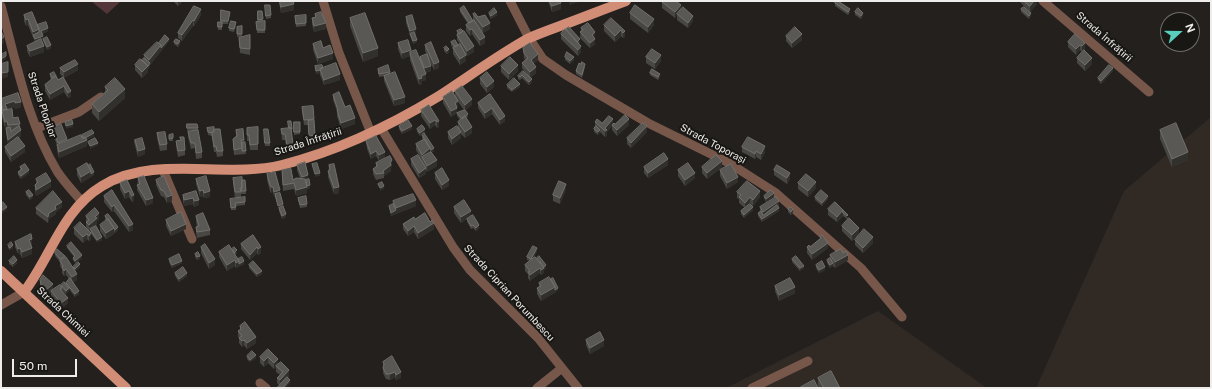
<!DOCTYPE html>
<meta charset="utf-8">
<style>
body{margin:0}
#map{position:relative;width:1212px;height:389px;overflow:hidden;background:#23201e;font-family:"Public Sans",sans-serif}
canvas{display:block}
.frame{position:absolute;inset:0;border:2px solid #efedeb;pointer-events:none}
.north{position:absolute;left:1160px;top:12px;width:40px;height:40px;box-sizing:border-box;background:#191714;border:1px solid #6f6d6a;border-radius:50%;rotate:69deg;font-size:11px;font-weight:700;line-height:16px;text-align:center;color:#efedeb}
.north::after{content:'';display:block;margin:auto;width:14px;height:18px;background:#5acebd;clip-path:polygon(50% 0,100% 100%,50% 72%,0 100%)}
.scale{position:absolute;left:12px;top:359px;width:65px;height:18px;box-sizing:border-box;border:2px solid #efedeb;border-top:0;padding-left:5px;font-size:12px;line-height:14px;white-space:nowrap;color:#efedeb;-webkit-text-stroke:3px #191714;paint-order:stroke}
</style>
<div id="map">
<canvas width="1212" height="389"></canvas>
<div class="frame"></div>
<div class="north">N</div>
<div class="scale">50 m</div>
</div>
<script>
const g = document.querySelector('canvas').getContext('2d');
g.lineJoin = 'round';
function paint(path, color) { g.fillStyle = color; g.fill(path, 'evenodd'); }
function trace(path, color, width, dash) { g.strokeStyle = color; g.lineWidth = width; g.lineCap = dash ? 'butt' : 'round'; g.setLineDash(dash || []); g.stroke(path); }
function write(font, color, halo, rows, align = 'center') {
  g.font = font + ' "Public Sans",sans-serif'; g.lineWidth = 4; g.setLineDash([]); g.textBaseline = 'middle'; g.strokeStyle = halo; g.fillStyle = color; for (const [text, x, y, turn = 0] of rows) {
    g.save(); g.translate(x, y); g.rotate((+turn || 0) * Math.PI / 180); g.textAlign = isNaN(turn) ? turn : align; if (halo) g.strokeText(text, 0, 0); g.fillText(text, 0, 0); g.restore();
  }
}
const built = new Path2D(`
 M1211,117v271h-175l88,-197z
 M878,311l109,77h-261z`);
const green = new Path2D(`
 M91,1h30l-14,13z`);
const minor = new Path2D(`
 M323,1l16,52 32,80
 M510,1l19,37 14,21 23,16 82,48 81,40 47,30 85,75 41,49
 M1043,1l106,91
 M1,6c15,55 26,115 56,165 7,11 17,21 25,31
 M37,128l42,-16 22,-15
 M381,128l72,119 17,23 68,68 40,50
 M163,170l29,69
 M1,305l23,-13
 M260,383l6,5
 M537,388l25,-20
 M752,388l56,-27`);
const major = new Path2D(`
 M1,271l125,117
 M24,292c27,-35 38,-82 78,-106 52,-32 123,-7 180,-21 55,-14 108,-39 157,-69 29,-19 58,-40 88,-57 11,-5 22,-9 33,-13 22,-8 44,-17 66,-25`);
const wall = new Path2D(`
 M174,1h9l-5,5 -4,-4z
 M279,1h14l1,9 -13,3z
 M548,1h12l1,8 -9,3z
 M831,1h7l12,11 -2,3 -13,-9v-3z
 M1020,1h17v3l-7,8 -10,-10z
 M662,2l31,19 -5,7 -11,-8v-5l-2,3 -13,-10z
 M265,5l6,10v3l-5,1z
 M194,6l7,9 -7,11h-1l-11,15 -4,-3v-5z
 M460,9l13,12v-7l5,3 12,12 -7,4 -8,-10 10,20 -5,3 -8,-12 -2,2 -4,-5v-6l2,-1 -8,-12z
 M1021,9l10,7 -2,3 -8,-7z
 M221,10l9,4 -2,10h-6v6h-4v-8h3z
 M258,11h4l1,11 2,-1v12h-8l-1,-11h2z
 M855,12l8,4 -2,3 -6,-4z
 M489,13l8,2 -6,4 -2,-4z
 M630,13l24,12 -6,8 -18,-14z
 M315,14l11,15 -12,3 -2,-8v-6l3,-1z
 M24,15l13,10 11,6 -6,3 1,5h-2l3,13 -14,5 -3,-6v-5l8,-4 -7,-17 -2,1 -2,-5z
 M295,16l11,7v3l-10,1z
 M406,17l10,18h-1l2,7 -4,2 -7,-21z
 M350,18l28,38 -15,6 -13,-36z
 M236,25l-2,7 -5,-1v-3z
 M604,25l21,6v6l-2,1 -2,-2 -6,6 -11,-11z
 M242,26v11h-5v-10z
 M581,28l14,9 -1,1 1,6 -5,4 -10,-10z
 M457,31l17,21 -7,4 -1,-1v6l-6,4 -7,-11v-6l-2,-3v-3l7,3 2,-1 -3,-4z
 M561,34l19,8 -1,2 2,8 -3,4 -17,-17z
 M1075,34l10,15 -3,3 -2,-2 -4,5 -8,-8v-5z
 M786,36l16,4 -10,8 -6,-7z
 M239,38l11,11v6l-10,-2z
 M43,39l8,9 -4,2 -4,-9z
 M169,41l-19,24v1l-2,3v3l-6,6 -7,-8v-5l7,-5 2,-2v-3l15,-12z
 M174,42l6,2 -2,3 -4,-3z
 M398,43l13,9 9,7v-2l7,-3 -2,-3v-6l14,23 -5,2 -5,-11 2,12 -6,2 1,7 -4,1v3l-3,1 -9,-25v-4l-8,3 -4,-10z
 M313,44l20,15 -15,5 -5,-14z
 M444,48l5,4 -2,2 -3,-3z
 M523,48l15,12 -5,4 3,9 -6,5 2,4 -3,3 -7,-7 -2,2 -2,-1v-3l8,-2 -4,-6v-5l3,-3 -1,-2z
 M565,57l9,3 -4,4 -5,-4z
 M646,57l15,4 -6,8 -9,-6z
 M1077,58l15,6 -7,7 -8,-8z
 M315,66l8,2 17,12 -16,5 -4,-10v-2l-4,1z
 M501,66l17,5 -9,9 -8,-8z
 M585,67l-3,11 -6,-4v-3z
 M60,68l18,2 -14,8 -4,-4z
 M378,69l12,3v1l15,30 -11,3 -10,-25v-5l-5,1 -1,-5z
 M1113,71l-12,13 -3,-4v-2z
 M650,73l10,4 -2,3 -8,-5z
 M50,74l6,2 2,4 5,-3 8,20 -3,1 -4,-6 -14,8 -5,-9v-6l6,-5 -1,-3z
 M480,78l14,9 -7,6 -7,-9z
 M507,85l13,2 -8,5 -5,-4z
 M105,87l20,11 -26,23 -7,-8v-9l13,-12z
 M455,91l17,14 -7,5 3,7 -2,1 6,15 -7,5 -4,-4v4l-9,7 -4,-7v-6l10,-5v-5l2,-2 -3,-4v-3l7,-3 -6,-8v5h-1v6l-6,4 -8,-14v-6l12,-2z
 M18,93l3,14 -6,2v-2l-8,2v1l6,8 7,6 1,12 -2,2 6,14 -14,10 -6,-10v-5l3,-2 -2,-12v-5l1,-1 -2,1 -3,-11v-5l-1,-4v-9z
 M490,94l15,27 -5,4 -8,-11 -7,5 -7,-11v-5z
 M333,95l12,12 10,17 -14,5 -4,-13v-5l-4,-11z
 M429,105l10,22 -2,1 -2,-3 -5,4 -9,-13v-6z
 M302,107l12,12 1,22 -6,1 -1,-17h-4l-2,-13z
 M288,121l4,8v3h-1l2,17 -6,2 -2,-11h-3l-1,-11 7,-1z
 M294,122h6v12l-6,1z
 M595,122l7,1h11l2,1 14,1 -12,11 -5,-6v-4l-5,6v3l-2,2 -5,-5 -2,3 -4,-3v-3l1,-1z
 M187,124h10l1,6 4,22v6l-6,1 -1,-11 -4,1 -3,-12v-5l7,-1h-8z
 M399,126l13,3 -10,5 -3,-5z
 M54,127l13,13 15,-2v-3l12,1 -8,4 1,6 -28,12 -2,-7v-6l-4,-10v-5l1,-1z
 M258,127v23h-8l-1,-9h-2v-13z
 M207,128l7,3 9,20v5l-6,1 -1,-5h-2l-2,-16 -4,-1z
 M264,129l6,14v3h-5z
 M417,129l8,3 -5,4 -3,-4z
 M236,130l8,10 2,14 -12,1 -1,-10v-6l3,-3z
 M1160,130l28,30 -16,7 -12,-28z
 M647,132l-16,16 -4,-4v-6z
 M157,133l10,11v6l-7,1 -3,-13z
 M169,135l4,3v3h-4z
 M422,135l12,16 -3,2 6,13 -10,6 -1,-2v4l-7,4 -8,-13v-6l11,2 -6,-11v-6l7,-4 -1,-2z
 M180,137l5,13v5l-7,2 -2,-11v-5l4,-1z
 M134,139l11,15 -7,3 -4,-15z
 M366,141l19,17 -6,3 -3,-5 -5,3 -4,-10z
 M742,147l23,5 -4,8 -5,-3 -1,2 -13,-7z
 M376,163l16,3 -1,1v4l-7,5v2l-8,2 -3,-6v-5l3,-2z
 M297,165l11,14 2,9 -3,1v-1v5l-11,3 -2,-7 -11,2 -1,-21 11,10 7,-1 -3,-9z
 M329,165l10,28 -5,1 -6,-17z
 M668,165l-20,13 -4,-5v-6z
 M20,167l9,6 -8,6 -3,-4v-3l2,-2z
 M702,167h20l-15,12 -5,-6z
 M77,169l17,6 -13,8 -4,-8z
 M678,170l17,8 -10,8 -7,-10z
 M720,170l18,12 -11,7 -7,-13z
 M774,170l16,9 -3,5 -13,-9z
 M435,173l14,13 -7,4 -7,-11z
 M267,174l13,19 6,24 -4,2 -3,-8v-3l-4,-11h-1l-1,-5 -2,1 -1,-2 -3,-11z
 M138,178l15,25 -7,3 -9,-16z
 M233,178l9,2h3l1,14h-5v3l-6,1 -2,-15z
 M36,179l15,8 -15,9 -1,-6v-5l1,-1z
 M196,179l14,18 -6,1 -1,-2 -3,1 -4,-13z
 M156,180l16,21 -5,2 -3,-6 -3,-1 -5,-11z
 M120,183l14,12v6l-2,1 -3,-5 -4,2 -5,-10z
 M798,183l18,5 -8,9 -10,-8z
 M566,189l-6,15 -7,-3v-6z
 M112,190l21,40 -4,2 -15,-21 -2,1 -8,-10v-6z
 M196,191l3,14 -5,2 -1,-3 -9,2 -1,-5v-6z
 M26,192l7,5 -3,3 -4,-5z
 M737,192l23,5 -7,9 -3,-3 -4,4 7,3 -9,8 -3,-4v-3l4,-3 -6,-5v-4l-2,-1z
 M764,196h10l-8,6 -2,-4z
 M815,197l13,2 -6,7 -7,-6z
 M298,198l9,6v3l-7,1z
 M230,199l15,3v3l-9,1v4h-5z
 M393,201l23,5 -25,10 -2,-10 4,-2z
 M835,202l13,16 -1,1 -4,-3 -6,6 -9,-7v-6z
 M62,207l-6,5v2l-7,5 -1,4 -12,-9v-6z
 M454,207l17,9 -10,7 -7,-10z
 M760,207h19v4l-17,11 -4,-6v-3l2,-2z
 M788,209l5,3 -2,3 -3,-3z
 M86,216l13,3 -2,2v3l-2,2 7,14 -5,2 -6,-8v5l-2,2 -2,-2 -4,4 -9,-9v-6l17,5 -1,-3 -1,1 -3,-4z
 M105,216l13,14 -3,3 -1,-1v2l-8,5 -6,-8v-6l6,-4 -1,-2z
 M196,216l14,14v5l-13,3 -1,-5v-6h1l-1,-6z
 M415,219l19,10 -16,10 -4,-7 -6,4 -5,-7v-5z
 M467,219l12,9 -3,3 -3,-3 -2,1 -4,-7z
 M166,220l20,9 -15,7 -5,-10z
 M842,226l17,8 -7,7 -10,-10z
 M253,235l8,18 -3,2 -1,-2 -7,7 -9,-11v-5z
 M820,237l8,11 -16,12 -5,-7v-6h3l10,-8z
 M855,240l18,3 -10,10 -8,-8z
 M15,242l17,3h-1l1,9 -10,4 -2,-4h-2l-3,-7z
 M8,245l5,3 -3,2 -2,-2z
 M67,246l15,12 -7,5 -2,-3v-2l1,-1 -7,-9z
 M201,247l14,18 -6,4 -8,-16z
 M232,249l5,4 -2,1 3,5 6,5 -8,4 -1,-2 -8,5 -8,-14v-5z
 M537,251l-4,8 13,9 -2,2v3l-3,2 -1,-2 -10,8 -2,-3v-4l-3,-3v-6l5,-4 -3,-1v-3z
 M55,253l10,5 8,10v-1h7l-5,4 2,9 -4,2 6,12 -4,3 -6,-8v2l-3,3 -4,-4 6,13 -7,6 -10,-12v-5l-6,5 -3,-4 -2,-8v-5l13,10 8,-4 5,-1v-2l3,-4 -3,-4 -2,1 -2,-3v-4l-2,-3v-4l-5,-6z
 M195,254l5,5 -3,1 -2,-3z
 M830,255l18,5 -13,8 -2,-2 -3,2 -3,-5v-3l3,-2z
 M169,259l13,4 -10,5 -3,-6z
 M792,259l12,9 -4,3 -8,-9z
 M9,261l8,2 -4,4 -4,-3z
 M249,265l13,9 -5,3 -8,-9z
 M816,265l9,5 -6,3 -3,-5z
 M175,273l12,3 -8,6 -4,-6z
 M539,283l19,7 -17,11 -4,-7v-6l2,-1z
 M775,286l20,7 -16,8 -4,-10z
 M240,326l16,17 -9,6 -3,-4 -2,2 -3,-4v-5l-1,-1v-6l2,-1z
 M586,340l18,6 -14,8 -4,-9z
 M268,349l10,15 11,12 -1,1 2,6 -11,2 -2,-2v-5l3,-3 -4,-3v-5l-2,2 -6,-6 -4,4 -4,-4v-6z
 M247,356l9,2 -6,4 -3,-3z
 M383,362l18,16 -5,2 -1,-3 -5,3 -4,-1 -3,-6z
 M818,378l22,10h-21l-1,-2z`);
const shadedWall = new Path2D(`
 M178,1h5l-5,5z
 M569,1h10v1l-10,3z
 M1034,1h3v3l-7,8v-6z
 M561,3v6l-9,3v-6z
 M294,4v6l-13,3v-6z
 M681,5v6l-6,7v-6z
 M201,9v6l-7,11v-5z
 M497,12v3l-6,4v-3z
 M863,13v3l-2,3v-3z
 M1031,13v3l-2,3v-3z
 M693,16v5l-5,7v-5z
 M28,19v6l-2,1v-6z
 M654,19v6l-6,8v-6z
 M193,20v6l-11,15v-6z
 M326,23v6l-12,3v-6z
 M490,23v6l-7,4v-6z
 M48,28v3l-7,3v-3z
 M39,29v6h-6v2v-5z
 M416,29v6l-5,1 -1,-5z
 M472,29v5l-2,2v-6z
 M621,30v6l-6,6v-6z
 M625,31v6l-2,1v-5z
 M595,32v5l-3,3v-5z
 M802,34v6l-10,8v-5z
 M43,36v3l-8,3v-3z
 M4,37v6l-3,2v-6z
 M485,37v6l-5,3v-6z
 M169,39v2l-19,24v1l-2,3v3l-6,6v-6l7,-8v-4l12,-15z
 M595,39v5l-5,4v-5z
 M417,40v2l-4,2v-3z
 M180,41v3l-2,3v-3z
 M1085,43v6l-3,3v-6z
 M51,45v3l-4,2v-3z
 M1080,45v5l-4,5v-6z
 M44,46v6l-14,5v-6z
 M474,46v6l-7,4v-5z
 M581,46v6l-3,4v-6z
 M378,48v8l-15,6v-9z
 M449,49v3l-2,2v-3z
 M411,50v5l-1,-3v4l-8,3v-6z
 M333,53v6l-15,5v-6z
 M538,54v6l-7,6v-6z
 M466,55v6l-6,4v-6z
 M661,55v6l-6,8v-6z
 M6,56v3l-5,3v-3z
 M574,57v3l-4,4v-3z
 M1092,58v6l-7,7v-6z
 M439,62v6l-5,2v-6z
 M78,64v6l-14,8v-6z
 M518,65v6l-9,9v-6z
 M431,66v5l-7,3v-6z
 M536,67v6l-6,5v-6z
 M1113,68v3l-12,13v-3z
 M320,70v3l-4,1v-3z
 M8,72v5l-7,2v-6z
 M340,74v6l-16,5v-5z
 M426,74v6l-4,1v3l-3,1v-6l2,-3z
 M532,79v3l-3,3v-3z
 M494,81v6l-7,6v-6z
 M520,84v3l-8,5v-2z
 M64,86v6l-14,8v-6z
 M125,89v9l-26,23v-9z
 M71,91v6l-3,1v-5z
 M405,97v6l-11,3v-6z
 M472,99v6l-7,6v-6z
 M15,101v6l-10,2v-5z
 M458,101v6l-3,2v-6z
 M21,102v5l-6,2v-6z
 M457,108v5l-6,4v-6z
 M492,108v6l-7,5v-6z
 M505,116v5l-5,4v-5z
 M355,118v6l-14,5v-6z
 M613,119v6h-1v1l-5,6v3l-2,2v-9z
 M629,119v6l-12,11v-6z
 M435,120v5l-5,4v-6z
 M7,121v6l-2,1v-6z
 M439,121v6l-2,1v-6z
 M73,124v3l-7,2v-3z
 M412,126v3l-10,5v-3z
 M647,126v6l-16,16v-5z
 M472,127v6l-7,5v-6z
 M425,129v3l-5,4v-3z
 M21,130v6l-13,10v-6z
 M600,130v2l-2,3v-3z
 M461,132v6l-9,7v-6z
 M94,133v3l-10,5v-2z
 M67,139v6l-9,3v-5z
 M87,140v6l-28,12v-6z
 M98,143v2l-8,4v-3z
 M293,144v5l-6,2v-6z
 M25,146v6l-14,10v-6z
 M765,146v6l-4,8v-6z
 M430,148v6l-8,3v-2z
 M434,148v3l-3,2v-3z
 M145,149v5l-7,3v-6z
 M376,151v5l-5,3v-5z
 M756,151v6l-1,2v-5z
 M385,152v6l-6,3v-6z
 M1188,152v8l-16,7v-8z
 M668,159v6l-20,13v-5z
 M392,160v6l-1,1v4l-7,5v-3l-1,-2z
 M437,160v6l-10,6v-6z
 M722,161v6l-15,12v-6z
 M426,168v6l-7,4v-5z
 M29,170v3l-8,6v-3z
 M91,171l3,1v3l-13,8v-6z
 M320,173v3l-5,1v-3z
 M695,173v5l-10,8v-6z
 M790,173v6l-3,5v-6z
 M308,175v6l-2,-1v1l-4,2v-6z
 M738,177v5l-11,7v-6z
 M449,180v6l-7,4v-5z
 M51,181v6l-15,9v-6z
 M816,182v6l-8,9v-6z
 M566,184v5l-6,15v-6z
 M310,185v3l-3,1v-3z
 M384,186v3l-4,2v-3z
 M271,187h2v5l-2,1z
 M307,187v6l-11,3v-6z
 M339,187v6l-5,1v-6z
 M203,190v6l-3,1v-6z
 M280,190v6l-5,-2v3h-1v-5z
 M129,191v6l-4,2v-6z
 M210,191v6l-6,1v-5z
 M760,191v6l-7,9v-6z
 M774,193v3l-8,6v-3z
 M33,195v2l-3,3v-3z
 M134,195v6l-2,1v-6z
 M172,195v6l-5,2v-6z
 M828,196v3l-6,7v-3z
 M750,197v6l-5,6v-6z
 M153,198v5l-7,3v-6z
 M193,198v6l-9,2v-6z
 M199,200v5l-5,2v-6z
 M416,200v6l-25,10v-3l5,-3v-2z
 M779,201v6l-16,11v-6z
 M62,202v5l-6,5v2l-7,5 -1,4v-6l1,-4 6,-7z
 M283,204v3l-5,1v-2z
 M114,205v6l-2,1v-5z
 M7,207v3l-6,4v-3z
 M753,207v3l-9,8v-3z
 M779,208v3l-17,11v-3z
 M793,209v3l-2,3v-3z
 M843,210v6l-6,6v-5z
 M471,211v5l-10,7v-6z
 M99,213v6l-2,2v3l-6,6 -1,-1 -1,2v-6l6,-8z
 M286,214v3l-4,2v-3z
 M434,223v6l-16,10v-6z
 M133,224v6l-4,2v-6z
 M186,224v5l-15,7v-5z
 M479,225v3l-3,3v-3z
 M414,226v6l-6,4v-5z
 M118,227v3l-3,3v-3z
 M114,228v6l-8,5v-6z
 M859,228v6l-7,7v-6z
 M91,233v6l-2,2v-5z
 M87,234v5l-4,4v-6z
 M102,237v3l-5,2v-2z
 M873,237v6l-10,10v-5z
 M32,239v6l-3,1v-6z
 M828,243v5l-16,12v-6z
 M13,245v3l-3,2v-2z
 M257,247v6l-7,7v-5z
 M261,247v6l-3,2v-6z
 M20,248v6h-2v-5z
 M32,248v6l-10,4v-6z
 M537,248v3l-6,11v-3z
 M82,255v3l-7,5v-2z
 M848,255v5l-13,8v-6z
 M200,256v3l-3,1v-3z
 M215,259v6l-6,4v-6z
 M17,260v3l-4,4v-3z
 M235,260v6l-8,5v-6z
 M182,261v2l-10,5v-3z
 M239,261h5v3l-8,4v-5z
 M833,263v3l-3,2v-3z
 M80,264v3l-5,5v-3z
 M546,265v3l-2,2v3l-3,2v-5z
 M804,266v2l-4,3v-3z
 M825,267v3l-6,3v-3z
 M540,268v5l-10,8v-6z
 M66,269v6l-2,1v-5z
 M262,271v3l-5,3v-3z
 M187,273v3l-8,6v-3z
 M77,274v6l-5,3v-6z
 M53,284v6l-8,7v-6z
 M555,287v6l-14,8v-6z
 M795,287v6l-16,8v-6z
 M69,288v3l-3,3v-3z
 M558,288v2l-3,3v-3z
 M79,291v3l-4,3v-3z
 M68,298v5l-7,6v-6z
 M256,337v6l-9,6v-6z
 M244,340v5l-2,2v-6z
 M604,340v6l-14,8v-6z
 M256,355v3l-6,4v-2z
 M268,357v6l-4,4v-6z
 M278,359v6l-4,4v-6z
 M289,370v6l-9,9v-5z
 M395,372v5l-5,3v-6z
 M401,372v6l-5,2v-5z
 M290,380v3l-4,5h-3z`);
const building = new Path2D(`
 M280,1h13l1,3 -13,3z
 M550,1h10l1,2 -9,3z
 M663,1h13l5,4 -6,7 -13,-10z
 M836,1h2l12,8 -2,3 -13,-9z
 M1024,1h10l-4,5z
 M265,5h5l1,10 -5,1z
 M635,5l19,14 -6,8 -18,-14z
 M194,6l7,3 -7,12 -1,-1 -11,15 -4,-2z
 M464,6l9,15 -4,2 -9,-14z
 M683,7l10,9 -5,7 -11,-9z
 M1024,7l7,6 -2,3 -8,-7z
 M494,8l3,4 -6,4 -2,-3z
 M858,8l5,5 -2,3 -6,-4z
 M221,10l9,2 -2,9h-7z
 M258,11h4l1,8 -5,1z
 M32,12l7,17 -6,3 -5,-13 -2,1 -2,-5z
 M321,12l5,11 -12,3 -2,-8 4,-1 -1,-3z
 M365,13l13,35 -15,5 -13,-35z
 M475,13l3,4 7,-2 5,8 -7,4 -10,-13z
 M306,15v8l-10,1 -1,-8z
 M412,15l4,14 -6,2 -4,-14z
 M611,18l14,13 -2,2 -2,-3 -6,6 -11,-11z
 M474,20l11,17 -5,3 -8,-11 -2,1 -4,-5z
 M231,21l5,1 -2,7 -5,-1z
 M265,21v9h-8l-1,-8z
 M46,22l2,6 -7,3 2,5 -8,3 -2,-4 6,-3v-3l-2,-4z
 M218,22h4v5h-4z
 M588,23l7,9 -3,3 3,4 -5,4 -10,-11 3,-2 -2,-2z
 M242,26v8h-5v-7z
 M569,27l11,12 -3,3 -11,-13z
 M795,27l7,7 -10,9 -6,-7z
 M461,29l2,2 -4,3 -2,-3z
 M565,29l16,17 -3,4 -17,-16z
 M1,31l3,6 -3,2z
 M464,31l10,15 -7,5 -10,-16z
 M414,32l3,8 -4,1 -3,-7z
 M1075,34l10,9 -3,3 -2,-1 -4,4 -8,-7z
 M165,35l4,4 -8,9v-3l-2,-2z
 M250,35v14l-10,-1 -1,-10z
 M47,37l4,8 -4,2 -4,-8z
 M41,39l3,7 -14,5 -3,-5z
 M176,39l4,2 -2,3 -4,-2z
 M408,40l3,10 -9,3 -4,-10z
 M455,40l3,5 -3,2 -4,-5z
 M321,41l2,7 7,-3 3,8 -15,5 -5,-14z
 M157,42l4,3 -12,15 -5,-5z
 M431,42l8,20 -5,2 -9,-19z
 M530,43l8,11 -7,6 5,7 -6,5 -8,-9 6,-5 -4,-5 -1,-5z
 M460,44l6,11 -6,4 -7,-11z
 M446,46l3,3 -2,2 -3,-3z
 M652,49l9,6 -6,8 -9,-6z
 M416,50l10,24 -5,2 1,2 -3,1 -9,-25v-2z
 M1084,50l8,8 -7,7 -8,-7z
 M6,52v4l-5,3v-4z
 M567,52l7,5 -4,4 -5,-4z
 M427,54l4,12 -7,2 -4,-11z
 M510,57l8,8 -9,9 -8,-8z
 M144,58l6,5 -2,3 -6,-6z
 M140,59l8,7 -6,6 -7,-7z
 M75,60l3,4 -14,8 -4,-4z
 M8,62v10l-7,1v-9z
 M582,62l3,2 -3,11 -6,-4 3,-8 2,1z
 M336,63l4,11 -16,6 -4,-11z
 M322,65l1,3 -3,1 1,1 -5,1 -1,-5z
 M388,65l2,7 -11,2 -1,-5z
 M1109,65l4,3 -12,13 -3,-3z
 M652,69l8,5 -2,3 -8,-4z
 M523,71l9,8 -3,3 -7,-7 -2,2 -2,-1z
 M54,72l2,4 -4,2 -2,-4z
 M395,72l10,25 -11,3 -10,-24z
 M487,72l7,9 -7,6 -7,-9z
 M56,76l2,4 5,-3 8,14 -3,2 -4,-7 -14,8 -5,-9z
 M115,78l10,11 -26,23 -7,-8 16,-14 -3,-3z
 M514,78l6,6 -8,6 -5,-5z
 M462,86l10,13 -7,6 -10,-14z
 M452,91l6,10 -3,2 2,5 -6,3 -8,-14z
 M339,92l6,15 5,-2 5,13 -14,5 -4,-13h1l-5,-15z
 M18,93l3,9 -6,1v-2l-10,3 2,5 -4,1 -2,-8v-3z
 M490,94l15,22 -5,4 -8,-12 -7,5 -7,-10z
 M429,105l10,16 -2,1 -2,-2 -5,3 -9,-13z
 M313,106l1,13 -10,1 -2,-13z
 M12,109l1,9 5,-1 2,7 -12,1 -1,-4 -2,1 -3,-11z
 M465,110l3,4 -6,5 -5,-6z
 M625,115l4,4 -12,11 -5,-5 2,-2 1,1z
 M465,116l7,11 -7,5 -7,-10z
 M609,116l4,3 -8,9 2,2 -2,1 -10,-9 2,-3 5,4z
 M72,120l1,4 -7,2 -1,-4z
 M314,120l1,15 -6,1 -1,-15z
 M408,120l4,6 -10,5 -3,-5z
 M288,121h3l1,8h-1v-1h-2z
 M294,122h6v10h-6z
 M643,123l4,3 -16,17 -4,-5z
 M1176,123l12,29 -16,7 -12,-29z
 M61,124l6,15 -9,4 -5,-13 2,-2 -1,-1z
 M187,124h10l1,4h-11z
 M422,125l3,4 -5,4 -3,-4z
 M19,126l2,4 -13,10 -2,-12 4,-1 1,4z
 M457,126l4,6 -9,7 -4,-7z
 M596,126l4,4 -2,2 -4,-3z
 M214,127v4l-1,2 -5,-1 -1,-4z
 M258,127v17l-8,1 -1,-10h-2v-7z
 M291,128l2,16 -6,1 -2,-11h-3l-1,-5z
 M215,129h5l3,22h-6l-1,-5 -2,1 -2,-13z
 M243,129l1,11h-3l1,8 -8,2 -1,-11 4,-3 -1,-6z
 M264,129h4l2,14h-5z
 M92,130l2,3 -9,5h-2l-1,-3z
 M198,130l4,22 -6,1 -1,-10h-4l-3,-11z
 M165,132l2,12 -7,1 -3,-12z
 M424,133l10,15 -3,2 -9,-15z
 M173,134v4l-4,1v-4z
 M81,135l1,3 3,-1 2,3 -28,12 -2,-7z
 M376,136l9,16 -6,3 -3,-4 -5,3 -4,-10 -1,-3z
 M18,137l7,9 -14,10 -6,-9z
 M180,137h4l1,13 -7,1 -2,-10 5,-1z
 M748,137l17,9 -4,8 -5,-3 -1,3 -13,-7z
 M95,138l3,5 -8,3 -2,-4z
 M142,138l3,11 -7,2 -3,-11z
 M425,139l5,9 -8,7 -6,-11z
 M245,142l1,9h-4v-8z
 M431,152l6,8 -10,6 -5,-9z
 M664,153l4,6 -20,14 -4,-6z
 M418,155l8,13 -7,5 -8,-14z
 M716,155l6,6 -15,12 -5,-6z
 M390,156l2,4 -2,3 1,2 -8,6 1,2 -8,1 -3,-5 4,-3 -1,-3z
 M305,162l3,13 -6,2 -5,-12z
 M87,163l4,8 -10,6 -4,-8z
 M317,163l3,10 -5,1 -3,-10z
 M688,163l7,10 -10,7 -7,-10z
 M25,164l4,6 -8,6 -3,-4 4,-3 -2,-2z
 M90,164l4,8 -3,2v-3l-3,-5z
 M334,164l5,23 -5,1 -6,-17 2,-1 -1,-5z
 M731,164l7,13 -11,6 -7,-13z
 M777,165l13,8 -3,5 -13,-8z
 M442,168l7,12 -7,5 -7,-12z
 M291,169l2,11 3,-2 9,1 2,8 -11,3 -2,-7 -11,2 -1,-15z
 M275,172l5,18 -6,2 -1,-5h-2l-1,-2 -3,-11z
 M46,173l5,8 -15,9 -1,-5 3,-3 -2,-3z
 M806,174l10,8 -8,9 -10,-8z
 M144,176l9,22 -7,2 -9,-15 3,-1 -2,-6z
 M164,176l8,19 -5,2 -3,-6 -3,-1 -5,-10z
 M206,176l4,15 -6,2 -1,-3 -3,1 -4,-12z
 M242,177v11h-2l1,4h-6l-2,-14z
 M309,179l1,6 -3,1 -1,-6z
 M127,180l7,15 -2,1 -3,-5 -4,2 -5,-10z
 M242,180h3l1,11h-4z
 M559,181l7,3 -6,14 -7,-3z
 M747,181l13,10 -7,9 -3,-3 -5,6 -6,-6 2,-2 -4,-3z
 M382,182l2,4 -4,2 -2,-4z
 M29,190l4,5 -3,2 -4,-5z
 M112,190l21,34 -4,2 -15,-21 -2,2 -8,-11z
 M771,190l3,3 -8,6 -2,-3z
 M821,190l7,6 -6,7 -7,-6z
 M53,191l9,11 -7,4 1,3 -7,4 -1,4 -12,-9z
 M196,191l3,9 -5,1 -1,-3 -9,2 -1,-5z
 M280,193l3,11 -5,2 -3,-12z
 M413,194l3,6 -20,8 -3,-7z
 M306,196l1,8 -7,1 -2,-7z
 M245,197v5l-10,1 1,4 -5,1 -1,-9z
 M776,197l3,4 -16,11 -3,-5z
 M464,200l7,11 -10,6 -7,-10z
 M3,202l4,5 -6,4v-7z
 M835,202l8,8 -6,7 -9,-8z
 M393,204l3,6 -5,3 -2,-7z
 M750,204l3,3 -9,8 -3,-4z
 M777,205l2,3 -17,11 -4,-6 3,-2 2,4z
 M283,206l3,8 -4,2 -3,-8z
 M791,207l2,2 -2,3 -3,-3z
 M95,208l4,5 -4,4 2,1 -8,7 -3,-3 3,-2 -3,-4z
 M843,210l5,5 -1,1 -4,-3z
 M181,212l5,12 -15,7 -5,-11z
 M203,213l7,17 -13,2 -1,-5 3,-1 -3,-10z
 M425,213l5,9 2,-2 2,3 -16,10 -4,-7 -6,5 -5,-7 11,-7 1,2z
 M108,214l10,13 -3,3 -7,-11v1l-3,-4z
 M473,215l6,10 -3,3 -3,-3 -2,1 -4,-7z
 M849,218l10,10 -7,7 -10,-9z
 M108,219l6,9 -8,5 -6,-8z
 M80,222l11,11 -2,3 -2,-2 -4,3 -9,-9z
 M96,226l6,11 -5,3 -7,-11z
 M864,229l9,8 -10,11 -8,-8z
 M31,234l1,5 -3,1 3,8 -10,4 -2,-4 -2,1 -3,-7z
 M253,235l8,12 -3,2 -1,-2 -7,8 -9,-11z
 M822,235l6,8 -16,11 -5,-7 2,-2 1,2 11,-9 -1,-1z
 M11,242l2,3 -3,3 -2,-3z
 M71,242l11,13 -7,6 -2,-3 2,-2 -8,-10z
 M205,244l10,15 -6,4 -8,-16z
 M229,245l10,16 -3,2 -1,-3 -8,5 -8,-13z
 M533,246l4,2 -6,11 -4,-2z
 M234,247l3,3 -3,3 -2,-4z
 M57,249l8,7 -5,3 -5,-6z
 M841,249l2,4 3,-2 2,4 -13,7 -5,-7z
 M198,252l2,4 -3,1 -2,-3z
 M179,254l3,7 -10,4 -3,-6z
 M14,256l3,4 -4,4 -4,-3z
 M539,256l7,9 -2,2 -7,-9z
 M796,256l8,10 -4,2 -8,-9z
 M66,257l11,17 -5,3 -6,-8 -2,2 -2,-4 1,-1 -3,-5z
 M242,257l2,4 -5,3v-3l-1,-2z
 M535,257l9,11 -3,2 -1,-2 -10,7 -2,-3 2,-1 -5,-6z
 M830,258l3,5 -3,2 -3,-5z
 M253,261l9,10 -5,3 -8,-9z
 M822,261l3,6 -6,3 -3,-5z
 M78,262l2,2 -5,5 -2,-2z
 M183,267l4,6 -8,6 -4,-6z
 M43,275l10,9 -8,7 -3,-3 -2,-8z
 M549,277l6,10 -14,8 -4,-7 4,-2 -2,-3z
 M70,278l9,13 -4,3 -9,-11z
 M553,278l5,10 -3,2v-3l-4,-8z
 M790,278l5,9 -16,8 -4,-9z
 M64,282l5,6 -3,3 -5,-6z
 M60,285l2,3 -2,1 8,9 -7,5 -10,-12z
 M245,322l11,15 -9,6 -3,-3 -2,1 -3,-3 3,-2 -4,-5 3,-2 -1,-3z
 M600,332l4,8 -14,8 -4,-8z
 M268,349l10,10 -4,4 -6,-6 -4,4 -4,-4z
 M252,351l4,4 -6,5 -3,-4z
 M392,356l9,16 -5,3 -1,-3 -5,2h-4l-3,-6 1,-4 -1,-2z
 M281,362l8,8 -9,10 -3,-2 6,-6 -7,-6z
 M831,371l9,17h-16l-6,-10z
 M287,377l3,3 -7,8h-6z
 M814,380l4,8h-16l-1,-1z`);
const streetNames = [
 ["Strada Înfrățirii",1104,37,41],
 ["Strada Plopilor",42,105,71],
 ["Strada Înfrățirii",308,142,-18],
 ["Strada Toporași",713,144,28],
 ["Strada Ciprian Porumbescu",509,293,47],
 ["Strada Chimiei",63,312,43]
];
paint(built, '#312a24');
paint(green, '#533738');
trace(minor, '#78574b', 9);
trace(major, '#d18d75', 10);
paint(wall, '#484743');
paint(shadedWall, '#31302c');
paint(building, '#5a5855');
trace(building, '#71706c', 1);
write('10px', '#efedeb', '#191714', streetNames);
</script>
